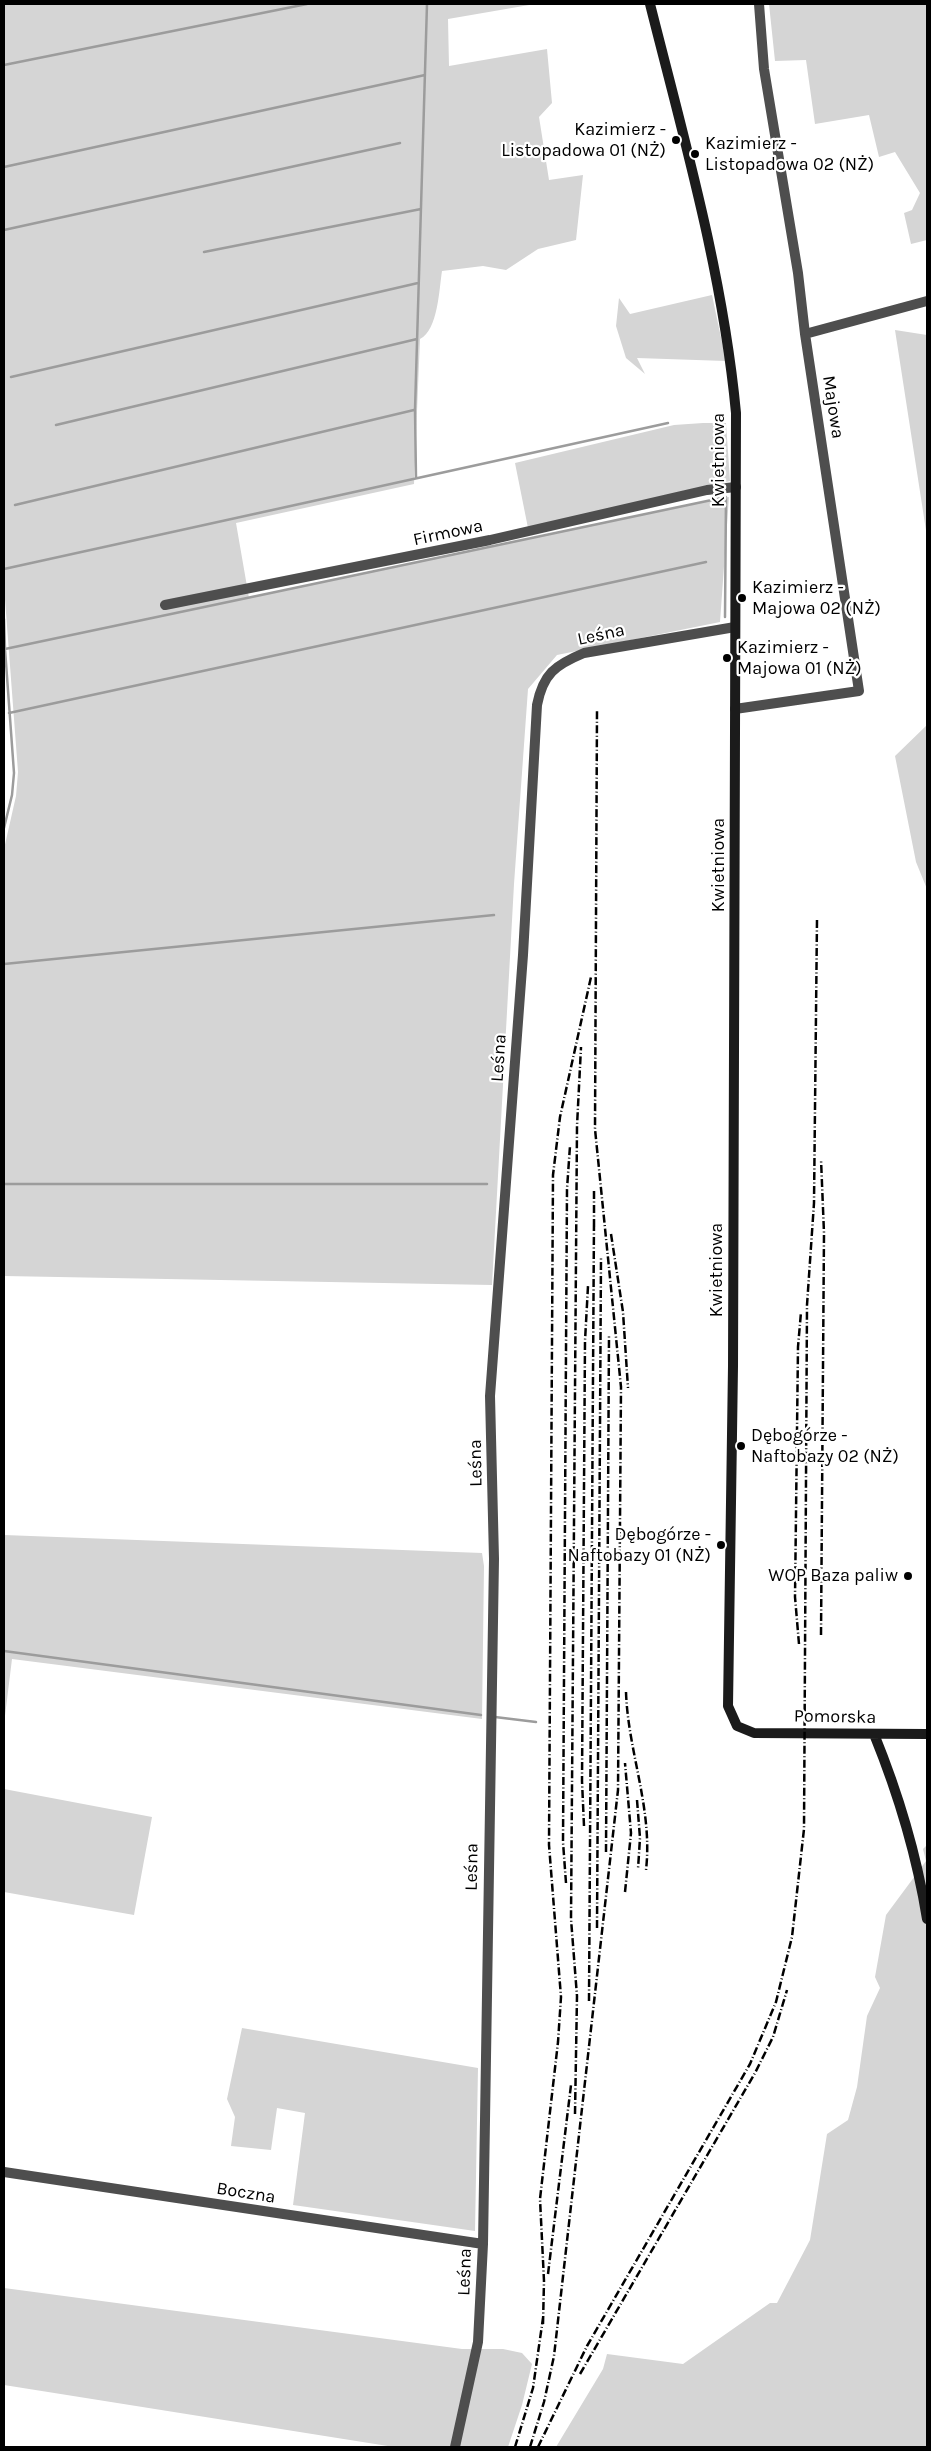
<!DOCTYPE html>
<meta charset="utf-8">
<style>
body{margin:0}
#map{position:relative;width:931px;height:2451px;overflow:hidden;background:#fff;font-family:Karla,sans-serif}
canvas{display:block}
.frame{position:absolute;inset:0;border:5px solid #000;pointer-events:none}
</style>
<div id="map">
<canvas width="931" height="2451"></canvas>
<div class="frame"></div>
</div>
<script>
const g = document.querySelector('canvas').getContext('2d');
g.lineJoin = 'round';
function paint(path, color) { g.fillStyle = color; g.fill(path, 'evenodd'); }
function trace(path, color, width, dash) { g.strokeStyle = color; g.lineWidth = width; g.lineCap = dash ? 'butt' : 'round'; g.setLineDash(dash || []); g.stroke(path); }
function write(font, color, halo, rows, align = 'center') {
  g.font = font + ' Karla,sans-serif'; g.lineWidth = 4.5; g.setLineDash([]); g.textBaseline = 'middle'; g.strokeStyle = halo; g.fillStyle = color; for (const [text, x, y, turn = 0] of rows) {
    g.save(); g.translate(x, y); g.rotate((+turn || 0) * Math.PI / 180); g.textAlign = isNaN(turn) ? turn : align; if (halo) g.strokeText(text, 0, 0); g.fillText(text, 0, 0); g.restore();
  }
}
const green = new Path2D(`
 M4,4h531l-87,15 1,47 98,-17 5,54 -13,14 10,63 34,-5 -7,65 -38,9 -32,21 -23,-4 -41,5c-3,19 -4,59 -22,68l-6,145 -178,39 13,75 480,-101 -9,125 -163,33 -29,34 -14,195 -22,401 -488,-9v-427l12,-53 2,-24 -14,-186z
 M769,4h158v236l-16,4 -7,-31 8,-3 8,-17 -25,-41 -16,5 -10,-42 -54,9 -9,-64 -31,1z
 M712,295l14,66 -89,-3 8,16 -19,-16 -10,-32 3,-28 11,16z
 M895,330l32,5v202z
 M703,423h23l4,58 -202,47 -13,-65 159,-38z
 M927,725v164l-11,-27 -21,-106z
 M4,1535l478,18 2,13 -2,153 -470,-60 -8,65z
 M4,1789l148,28 -18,98 -130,-23z
 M927,1845v602h-371l47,-78 4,-15 76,10 87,-61h7l33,-63 17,-106 21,-14 9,-33 10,-71 13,-28 -5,-11 11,-62 40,-54 -3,-12z
 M242,2028l236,40 -3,163 -182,-26 12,-92 -28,-5 -6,42 -40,-4 4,-29 -8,-18z
 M4,2288l458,61h41l19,4 10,11 -10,41 -14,42h-114l-390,-62z`);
const stream = new Path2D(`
 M4,65l303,-61
 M4,167l421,-92
 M4,230l396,-87
 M204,252l217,-43
 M11,377l407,-94
 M56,425l361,-86
 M416,478l-1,-68 12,-406
 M15,505l399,-95
 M4,569l664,-146
 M4,619l1,30 721,-152 -1,120
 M9,713l697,-151
 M4,828l8,-33 2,-22 -9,-124
 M4,964l490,-49
 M4,1184h483
 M4,1651l477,64
 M495,1717l41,5`);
const street = new Path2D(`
 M805,334l122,-33
 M165,605l325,-65 217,-50 29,-3
 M735,709l124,-18 -54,-357 -7,-61 -34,-204 -5,-65
 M4,2172l479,72
 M455,2447l23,-105 5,-98 11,-685 -4,-163 33,-441 14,-250c6,-31 18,-40 47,-52l151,-26`);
const secondary = new Path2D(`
 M650,4c34,135 73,270 86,409l-3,953 -5,340 9,20 17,7 173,1
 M874,1734c24,59 43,122 53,185`);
const rail = new Path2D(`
 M594,1227v-38
 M611,1234l12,78 5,76
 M821,1635l3,-402 -3,-74
 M799,1644l-4,-47 3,-250 3,-35
 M626,1692c2,60 27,117 20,178
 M637,1800l3,38 -2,31
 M584,1826l-2,-45 3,-440 3,-55
 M606,1852l3,-517
 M566,1883l-3,-41 4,-653 3,-43
 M625,1892l6,-59 -6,-70
 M597,1928l4,-670
 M589,2001l5,-780
 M575,2114l2,-118 -6,-77 6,-793 4,-79
 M548,2274l23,-189
 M543,2324l1,-43 -4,-82 18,-157 3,-45 -12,-152 4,-670 7,-58 31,-140
 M580,2374l175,-301 18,-36 14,-47
 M515,2447l18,-59 10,-70
 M530,2447l14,-45 10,-46 64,-566 3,-403 -26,-258 2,-418
 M538,2447l49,-101 163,-282 26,-62 16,-65 12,-108 3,-524 7,-102 3,-283`);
const markers = [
 [676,140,5,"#000"],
 [695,154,5,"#000"],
 [742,598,5,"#000"],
 [727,658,5,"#000"],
 [741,1446,5,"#000"],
 [721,1545,5,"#000"],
 [908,1576,5,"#000"]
];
const poiNames = [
 ["Kazimierz -",666,130,"right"],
 ["Listopadowa 01 (NŻ)",666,151,"right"],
 ["Kazimierz -",705,144],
 ["Listopadowa 02 (NŻ)",705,165],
 ["Kazimierz -",752,588],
 ["Majowa 02 (NŻ)",752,609],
 ["Kazimierz -",737,648],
 ["Majowa 01 (NŻ)",737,669],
 ["Dębogórze -",751,1436],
 ["Naftobazy 02 (NŻ)",751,1457],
 ["Dębogórze -",711,1535,"right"],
 ["Naftobazy 01 (NŻ)",711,1556,"right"],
 ["WOP Baza paliw",898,1576,"right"]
];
const streetNames = [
 ["Majowa",833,407,81],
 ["Kwietniowa",719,460,-90],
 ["Firmowa",448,533,-12],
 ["Leśna",601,635,-12],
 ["Kwietniowa",719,865,-90],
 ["Leśna",499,1058,-86],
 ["Kwietniowa",717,1270,-90],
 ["Leśna",476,1463,-91],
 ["Pomorska",835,1717,1],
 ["Leśna",472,1867,-89],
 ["Boczna",246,2193,9],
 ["Leśna",465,2272,-88]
];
paint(green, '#d5d5d5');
trace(stream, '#9c9c9c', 2.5);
trace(street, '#4e4e4e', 10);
trace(secondary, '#1b1b1b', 10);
trace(rail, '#000', 2.5, [8, 2.5, 1, 2.5]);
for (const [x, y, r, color] of markers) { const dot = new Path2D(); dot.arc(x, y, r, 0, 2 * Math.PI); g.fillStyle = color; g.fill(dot); trace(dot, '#fff', 2); }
write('18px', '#000', '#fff', poiNames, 'left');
write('18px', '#000', '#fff', streetNames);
</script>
